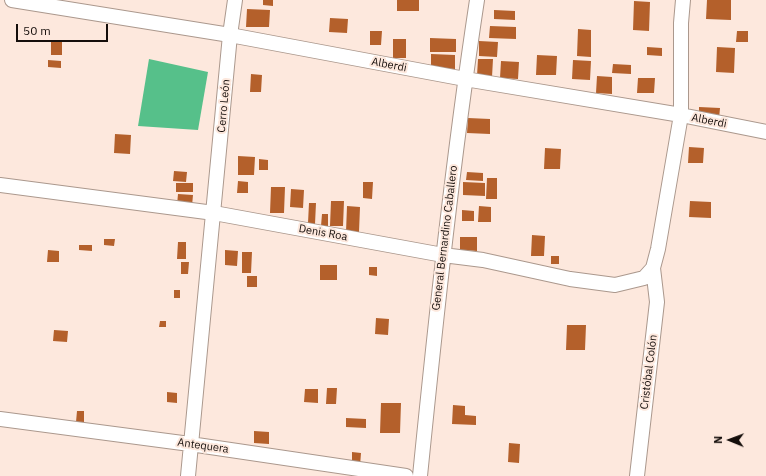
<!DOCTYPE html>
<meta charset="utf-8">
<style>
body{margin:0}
#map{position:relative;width:766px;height:476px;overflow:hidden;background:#fde8dd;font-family:"IBM Plex Sans",sans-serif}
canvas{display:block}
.north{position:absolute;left:710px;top:420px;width:40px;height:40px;-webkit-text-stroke:3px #fde8dd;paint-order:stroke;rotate:271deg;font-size:11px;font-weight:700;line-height:16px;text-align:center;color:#150e0b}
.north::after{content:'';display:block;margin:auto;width:14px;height:18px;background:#150e0b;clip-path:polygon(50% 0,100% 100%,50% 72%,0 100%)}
.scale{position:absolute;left:16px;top:24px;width:92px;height:18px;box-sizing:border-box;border:2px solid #150e0b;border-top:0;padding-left:5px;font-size:12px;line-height:14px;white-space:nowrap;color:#150e0b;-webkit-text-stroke:3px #fde8dd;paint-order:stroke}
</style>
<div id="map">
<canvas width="766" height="476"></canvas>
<div class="north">N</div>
<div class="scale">50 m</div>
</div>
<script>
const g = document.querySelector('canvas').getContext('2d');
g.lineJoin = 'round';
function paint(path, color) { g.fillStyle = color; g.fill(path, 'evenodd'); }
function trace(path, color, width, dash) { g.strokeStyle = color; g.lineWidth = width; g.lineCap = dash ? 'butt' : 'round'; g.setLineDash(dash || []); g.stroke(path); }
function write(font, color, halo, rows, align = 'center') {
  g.font = font + ' "IBM Plex Sans",sans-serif'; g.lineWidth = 4; g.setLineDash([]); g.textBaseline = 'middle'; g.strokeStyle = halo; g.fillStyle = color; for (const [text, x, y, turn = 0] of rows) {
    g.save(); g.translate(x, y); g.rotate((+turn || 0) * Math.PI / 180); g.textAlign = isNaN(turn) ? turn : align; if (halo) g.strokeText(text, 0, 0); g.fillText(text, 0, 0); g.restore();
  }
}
const forest = new Path2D(`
 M149,59l59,13 -10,58 -60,-4z`);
const building = new Path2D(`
 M263,0h10v6l-10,-1z
 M397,0h22v11h-22z
 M707,0h24v20l-25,-1z
 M634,1l16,1 -1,29 -16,-1z
 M247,9l23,1 -1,17h-23z
 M494,10l21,1v9l-21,-1z
 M330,18l18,1 -1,14 -18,-1z
 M490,26l26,1v12l-27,-1z
 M578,29l13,1v27l-14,-1z
 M370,31h12l-1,14h-11z
 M737,31h11v11h-12z
 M430,38l26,1v13h-26z
 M393,39h13v19h-13z
 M51,41h11v14h-11z
 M479,41l19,1 -1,15 -18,-1z
 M647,47l15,1v8l-15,-1z
 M717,47l18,1 -1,25 -18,-1z
 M431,54l24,1v14l-24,-1z
 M537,55l20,1 -1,19h-20z
 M478,59h15l-1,18 -15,-1z
 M48,60l13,1v7l-13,-1z
 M573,60l18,1 -1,19 -18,-1z
 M501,61l18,1 -1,17 -18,-1z
 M613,64l18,1v9l-19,-1z
 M251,74l11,1 -1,17h-11z
 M597,76l15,1v17l-16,-1z
 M638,78h17l-1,15h-17z
 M699,107l21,1 -1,11 -20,-1z
 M468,118l22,1v15l-23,-1z
 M115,134l16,1 -1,19 -16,-1z
 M689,147l15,1 -1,15h-15z
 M545,148l16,1 -1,20h-16z
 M238,156l17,1 -1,18h-16z
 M259,159l9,1v10h-9z
 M174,171l13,1 -1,10 -13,-1z
 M467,172l16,1v8l-17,-1z
 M487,178h10v21h-11z
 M238,181l10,1v11h-11z
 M363,182h10l-1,17 -9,-1z
 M463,182l22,1v13l-22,-1z
 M176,183h17v9h-17z
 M271,187h14l-1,26h-14z
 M291,189l13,1 -1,18 -13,-1z
 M178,194l15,1 -1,11 -15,-1z
 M331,201h13l-1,25h-13z
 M690,201l21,1v16l-22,-1z
 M309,203h7l-1,21 -7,-1z
 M347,206l13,1 -1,25h-13z
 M479,206l12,1v15h-13z
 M462,210l12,1v10h-12z
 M322,214h6v13l-7,-1z
 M532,235l13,1 -1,20h-13z
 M460,237h17v14l-17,-1z
 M104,239h11l-1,7 -10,-1z
 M178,242h8v17h-9z
 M79,245h13v6l-13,-1z
 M48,250l11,1v11h-12z
 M225,250l13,1 -1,15 -12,-1z
 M242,252h10l-1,21h-9z
 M551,256h8v8h-8z
 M181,262h8l-1,12h-7z
 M320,265h17v15h-17z
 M369,267h8v9l-8,-1z
 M247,276h10v11h-10z
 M174,290h6v8h-6z
 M376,318l13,1 -1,16 -13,-1z
 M160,321h6v6h-7z
 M567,325h19l-1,25h-19z
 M54,330l14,1 -1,11 -14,-1z
 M327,388h10l-1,16h-10z
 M305,389h13v14l-14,-1z
 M167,392l10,1v10l-10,-1z
 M381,403h20l-1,30h-20z
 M453,405l12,1v9l11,1v9l-24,-1z
 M77,411h7v11h-8z
 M346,418l20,1v9l-20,-1z
 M254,431l15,1v12l-15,-1z
 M509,443l11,1 -1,19 -11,-1z
 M352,452l9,1 -1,13h-8z`);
const street = new Path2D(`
 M12,0l218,35 235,44 216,36 85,17
 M0,185l214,28 229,42 40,5 87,19 45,6 29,-7 9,-10 5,-19 23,-134v-92l2,-23
 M0,419l190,25 216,32
 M188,476l42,-441 5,-35
 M420,476c16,-159 33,-318 57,-476
 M637,476l20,-174 -4,-34`);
const streetNames = [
 ["Alberdi",389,65,11],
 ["Cerro León",224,106,-85],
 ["Alberdi",709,121,11],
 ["Denis Roa",323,233,10],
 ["General Bernardino Caballero",445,238,-83],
 ["Cristóbal Colón",649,372,-83],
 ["Antequera",203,446,8]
];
paint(forest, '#56c08a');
paint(building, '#b4602b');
trace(street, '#ab988d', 16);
trace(street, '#fff', 14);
write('11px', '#150e0b', '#fde8dd', streetNames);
</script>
